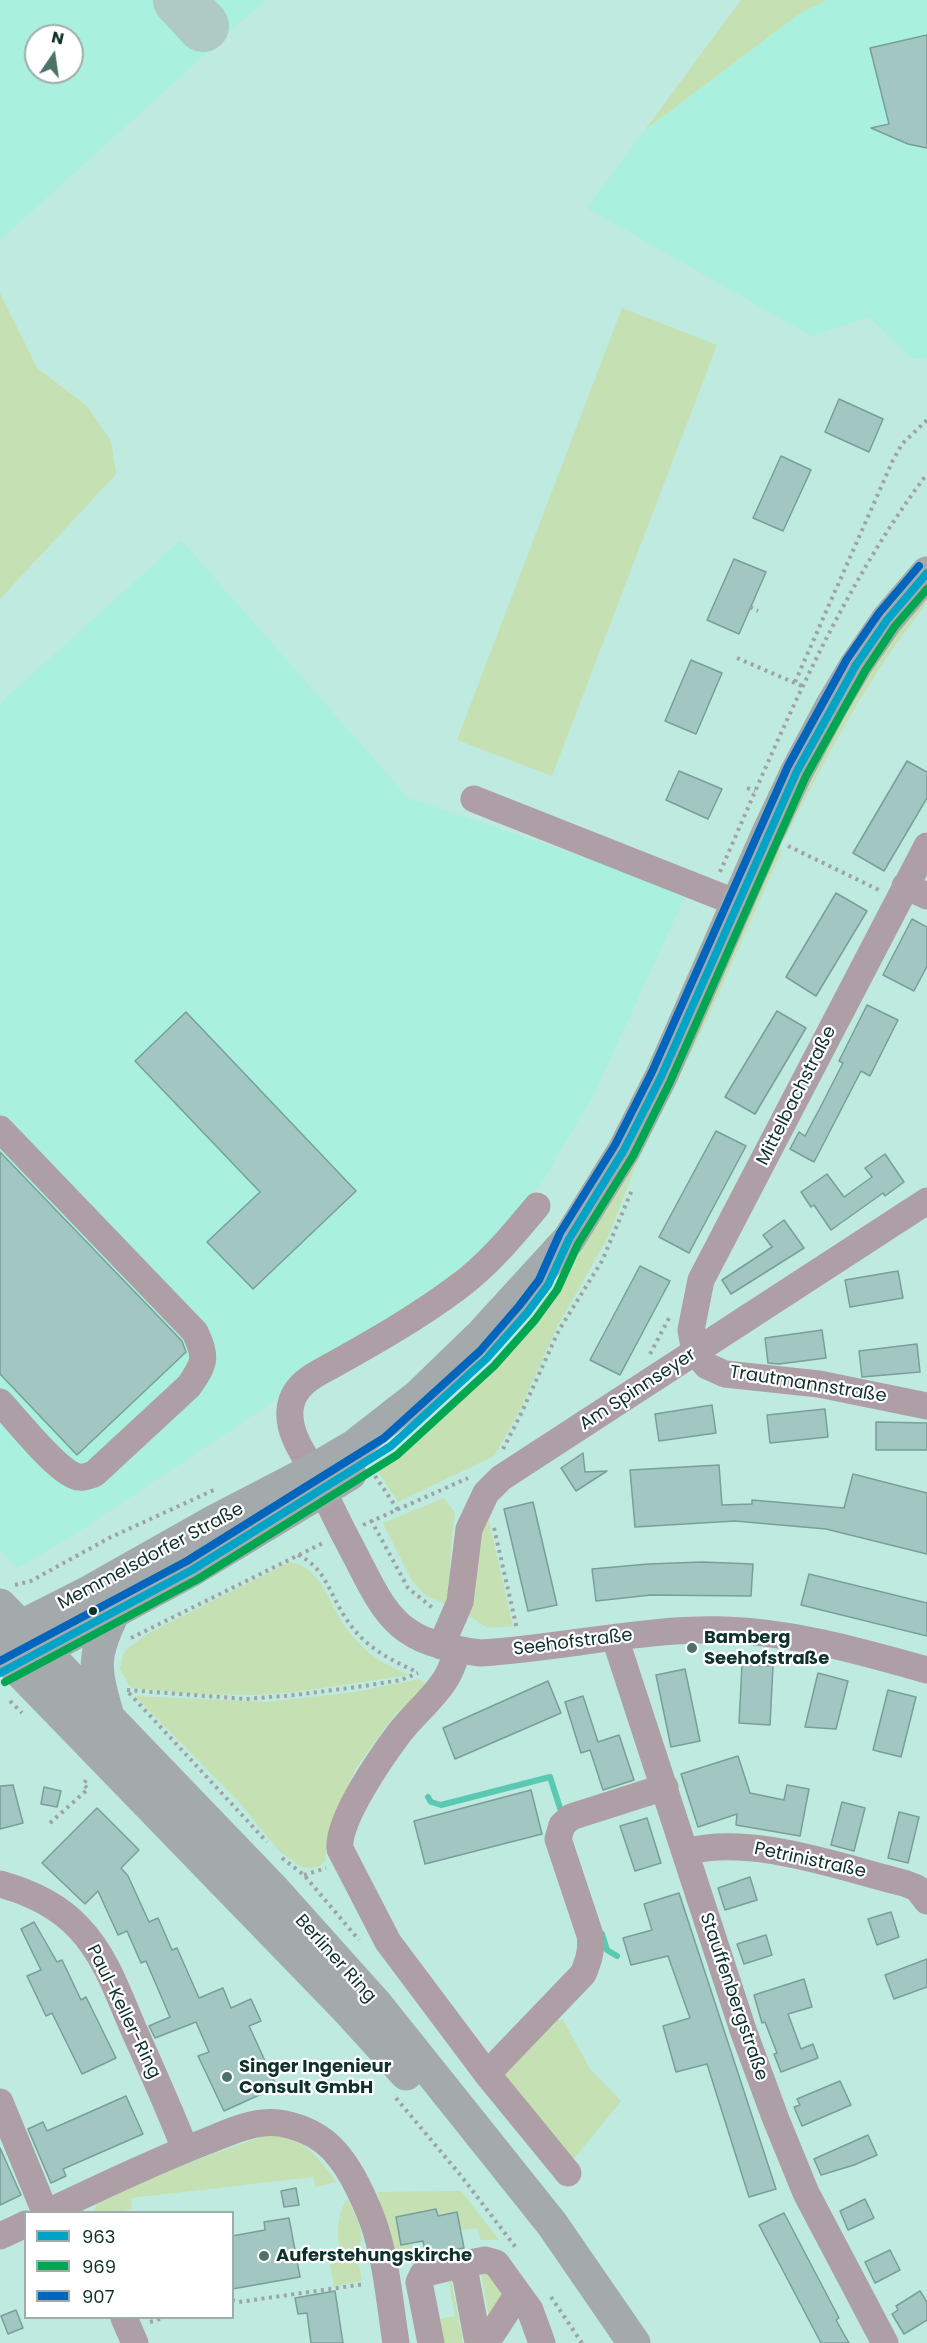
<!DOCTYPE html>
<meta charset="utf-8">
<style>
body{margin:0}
#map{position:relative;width:927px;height:2343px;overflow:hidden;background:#beeadf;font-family:Poppins,sans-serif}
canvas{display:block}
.legend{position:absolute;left:24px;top:2211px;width:210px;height:108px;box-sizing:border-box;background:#fff;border:2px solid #9fada9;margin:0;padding:8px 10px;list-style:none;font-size:18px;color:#0e3129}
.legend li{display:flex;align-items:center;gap:12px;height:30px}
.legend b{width:30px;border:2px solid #9fada9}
.north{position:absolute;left:24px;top:24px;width:60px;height:60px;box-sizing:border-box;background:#fff;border:2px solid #9fada9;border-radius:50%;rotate:13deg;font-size:16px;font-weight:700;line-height:24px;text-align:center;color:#0e3129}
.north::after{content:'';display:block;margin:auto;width:21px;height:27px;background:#4c7269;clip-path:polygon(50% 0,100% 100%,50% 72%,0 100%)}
</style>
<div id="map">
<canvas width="927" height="2343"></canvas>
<ul class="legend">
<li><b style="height:8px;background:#01a3c6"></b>963</li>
<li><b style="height:8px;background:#00a651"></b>969</li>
<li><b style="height:8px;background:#0065bd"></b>907</li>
</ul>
<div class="north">N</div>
</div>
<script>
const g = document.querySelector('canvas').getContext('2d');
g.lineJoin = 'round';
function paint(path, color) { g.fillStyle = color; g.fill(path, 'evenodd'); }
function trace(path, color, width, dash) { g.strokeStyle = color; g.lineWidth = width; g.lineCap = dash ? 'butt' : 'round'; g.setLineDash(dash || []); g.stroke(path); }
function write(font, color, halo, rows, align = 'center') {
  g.font = font + ' Poppins,sans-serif'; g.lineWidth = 4.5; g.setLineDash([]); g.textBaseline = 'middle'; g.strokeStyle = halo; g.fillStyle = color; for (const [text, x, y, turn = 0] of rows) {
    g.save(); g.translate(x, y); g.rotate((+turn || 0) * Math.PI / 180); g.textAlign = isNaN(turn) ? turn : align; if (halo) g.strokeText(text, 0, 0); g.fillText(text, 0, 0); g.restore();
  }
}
const built = new Path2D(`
 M0,0h265l-265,240zM36,36h36v36h-36z
 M827,0h100v357l-14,2 -44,-42 -58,19 -224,-128 58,-78 154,-116z
 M181,540l227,258 279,94 -93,202 -52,88 -72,83 -177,119 -23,20 -195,130 -58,34 -17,-18v-843l7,-10z`);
const green = new Path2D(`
 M741,0h86l-28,14 -154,116z
 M0,293l37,75 50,38 24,35 5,33 -116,125z
 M622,308l95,37 -165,431 -95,-36z
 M927,591v12c-58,72 -101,153 -142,236l-4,-2 74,-145z
 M777,847l5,3 -77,174 -69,141 -28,72 -51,90 -40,89 -23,40 -96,46 -22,-34 16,-15 57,-45 45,-45 28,-34 61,-83z
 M444,1498l11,15 -4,34 -2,50 -3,7 -20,-8 -14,-15 -29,-58z
 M487,1513l26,113 -25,2 -19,-12 2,-59z
 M290,1562c34,6 39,45 58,69 17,22 36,34 61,44l-114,17 -36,3 -65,-1 -59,-6 -5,-1 -10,-18 3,-15 5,-6 21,-15z
 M419,1679l7,4 -17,20 -13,10 -40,55 -29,71 -2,22 -5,5 -8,2 -11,-1 -22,-16 -39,-48 -105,-107 131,6 88,-10z
 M552,2020h11l27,49 31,32 -49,60 -71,-85z
 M267,2135c35,1 50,20 69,47l-20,5 -3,-10 -182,21 1,11 -7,1v2h-32l4,-8 74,-35z
 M461,2191l38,49h-18l-4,-12 -16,2 -4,-18 -19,4 -2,-7 -40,8 5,28 11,-2v9l-19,3 -16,-63z
 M347,2199c5,8 17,33 14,42 0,3 -3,5 -5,8l6,32 -28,5 -4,-22 12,-2c-4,-24 -8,-41 5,-63z
 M481,2272l8,1 17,20 -17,25z
 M448,2279h3l12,64h-19l-5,-24 16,-3z`);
const stream = new Path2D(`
 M428,1797l3,5 10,3 109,-28 11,34
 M602,1934l5,16 10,6`);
const taxiway = new Path2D(`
 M179,0l24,26`);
const building = new Path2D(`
 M927,35v113l-19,-4 -37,-16 18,-4 -19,-76z
 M839,399l44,20 -14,33 -44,-20z
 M781,456l30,14 -28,61 -30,-13z
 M734,559l32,13 -27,62 -32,-14z
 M691,660l31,13 -26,61 -31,-13z
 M907,761l20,11v26l-43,73 -31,-18z
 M679,771l43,18 -14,30 -42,-19z
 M836,893l31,18 -51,85 -30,-19z
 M912,919l15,8v39l-13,25 -31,-16z
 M867,1005l31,15 -28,56 -9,-5 -47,91 -24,-13 9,-17 6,4 15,-28 23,-45 -4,-2z
 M777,1011l29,17 -51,86 -30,-17z
 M186,1012l170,179 -103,98 -46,-47 53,-50 -125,-131z
 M716,1131l30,15 -57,107 -30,-16z
 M0,1152l182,189 4,11 -109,103 -77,-81z
 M885,1154l19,28 -19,14 -2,-3 -52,37 -17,-25 -3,2 -10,-15 26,-18 17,23 28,-20 -7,-9z
 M784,1220l20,28 -73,46 -9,-14 50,-33 -9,-12z
 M640,1266l30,15 -50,94 -30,-15z
 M898,1271l5,27 -53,9 -5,-27z
 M822,1330l4,28 -47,6 -11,-1 -3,-25z
 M917,1344l3,28 -58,5 -3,-26z
 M712,1405l4,28 -57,8 -4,-27z
 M825,1409l3,28 -58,6 -3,-28z
 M876,1422l51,1v27h-51z
 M583,1453l2,19 22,-1 -31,20 -15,-23z
 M719,1465l3,40 30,-1v-4l92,8 9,-34 74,19v61l-101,-25 -91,-8 -100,6 -5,-57z
 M533,1502l24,103 -29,6 -24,-102z
 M702,1562l51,2 -2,32 -100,-1 -55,6 -4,-32 56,-5z
 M809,1574l118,29v33l-126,-31z
 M742,1665l31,1 -3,59 -31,-2z
 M685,1669l15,72 -29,6 -15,-72z
 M818,1673l30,8 -12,48 -31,-2z
 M548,1681l13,32 -106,46 -12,-31z
 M888,1690l28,7 -15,60 -28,-7z
 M583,1696l15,46 21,-7 15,45 -31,10 -13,-40 -9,3 -16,-51z
 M738,1756l12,37 34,7 3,-15 22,4 -9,47 -64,-11 1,-11 -39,13 -17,-53z
 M13,1785l10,38 -23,6v-43z
 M44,1787l17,4 -4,16 -16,-3z
 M531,1790l11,44 -117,30 -11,-43z
 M842,1802l23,6 -11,43 -23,-6z
 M97,1808l42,42 -18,18 7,8 21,46 9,-4 14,32 5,-2 22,50 24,-10 8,20 20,-9 10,22 -12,5 28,61 -53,24 -26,-55 11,-4 -13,-30 -41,16 -6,-12 21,-9 -24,-56 -5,2 -14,-32 -9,4 -20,-44 -13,13 -43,-41z
 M899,1812l20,5 -11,46 -20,-5z
 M647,1818l14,45 -26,8 -15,-45z
 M750,1877l7,23 -32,10 -7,-22z
 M679,1893l97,296 -27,8 -42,-133 -31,8 -13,-46 27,-8 -22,-62 -37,9 -8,-27 29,-8 -8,-26z
 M891,1912l8,25 -22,8 -9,-26z
 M34,1922l23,40 5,-2 19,40 5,-3 30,61 -34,16 -30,-61 -6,3 -19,-40 14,-6 -20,-41z
 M766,1935l6,20 -28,9 -7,-20z
 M927,1959v28l-33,12 -9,-24z
 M804,1979l8,28 -24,7 13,35 12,-5 5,14 -37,14 -7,-18 3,-1 -12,-31 -3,1 -8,-28z
 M840,2081l11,24 -49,21 -8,-19 6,-2 -3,-6z
 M126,2096l17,38 -80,35 3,7 -15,7 -23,-54 15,-7 4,9z
 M868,2135l9,20 -23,10 -33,10 -7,-16z
 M0,2148l21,47 -21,10z
 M296,2188l3,17 -15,2 -3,-16z
 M865,2199l9,19 -26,12 -8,-19z
 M436,2209l2,7 19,-4 7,36 -38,7 -3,-14 -22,4 -5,-28z
 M784,2213l55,105 -3,2 13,23h-28l-62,-118z
 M289,2218l11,59 -68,12v-53l33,-6 -1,-8z
 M890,2250l10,20 -25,13 -10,-21z
 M335,2291l8,52h-32l-4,-30 -9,1 -3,-16z
 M920,2291l7,11v18l-23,14 -12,-20 6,-4 -2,-4z
 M16,2310l7,18 -15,6 -7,-18z`);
const path = new Path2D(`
 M750,607l8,4
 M737,658l65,28
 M795,682l98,-222 9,-16 25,-24
 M747,788l8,3
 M788,846l91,44
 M720,872c60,-137 117,-278 207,-398
 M650,1354l19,-36
 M503,1449l17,-33 39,-86 43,-69 30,-71
 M375,1476l23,34
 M371,1520l37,68 26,21
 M363,1525l105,-47
 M494,1528l23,101
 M298,1555c28,13 31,38 47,62 17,28 43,42 72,55
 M15,1585l16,-4 78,-43 107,-49
 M131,1638l192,-95
 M127,1690l119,9 49,-4 69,-9 37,-6 17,-7
 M129,1693l138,149
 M10,1701l12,12
 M50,1823l38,-34 -5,-5 6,-7
 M282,1858l22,17 55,65
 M304,1875l22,-7
 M396,2098l66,79 55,72
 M551,2297l31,46
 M232,2300l7,2 126,-18
 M150,2322l13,-4`);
const minor = new Path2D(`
 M474,799l263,104
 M927,846l-226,434 -10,50 4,22 12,14 18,8 94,10 108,22
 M905,886l22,10
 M0,1129l195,203c12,26 10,31 -6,54l-95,88c-7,2 -12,5 -19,2 -20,-7 -59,-57 -75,-74
 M537,1206c-24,29 -49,59 -79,81 -40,30 -84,55 -127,79 -19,10 -39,20 -41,44 -2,25 15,45 26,66 11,23 22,47 34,69 37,72 44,97 130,108 81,-5 163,-25 245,-23 69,2 137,22 202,40
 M615,1638l128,392 32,87 31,76 79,150
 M441,1646l19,-44 9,-73 17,-36 15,-15 426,-277
 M458,1651c-4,9 -7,20 -13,29 -12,19 -31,34 -45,52 -18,24 -63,88 -60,117l48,93 99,132 81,99
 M685,1852c66,-18 154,15 219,31l13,5 10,13
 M0,1884c29,8 58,21 79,44 26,27 39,65 54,100 18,40 36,80 52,121
 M487,2074l96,-100c6,-14 9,-24 7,-39l-32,-96 4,-14 9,-8 94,-30
 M0,2102l45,110
 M48,2212c53,-25 104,-50 159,-71 18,-7 36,-16 56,-18 17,-2 38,4 53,13 25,14 41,47 52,73 18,41 21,90 28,134
 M0,2236l26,-12
 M459,2265l26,-5 11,3 34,47 12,33
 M124,2318l11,25
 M431,2343l-12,-61 4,-8 36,-9 7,13 12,65
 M486,2343l32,-49`);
const major = new Path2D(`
 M0,1605l274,285 103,115 175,219 82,119
 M0,1637l85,-43 124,-70 104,-54 41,-24 64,-50 65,-63 86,-94 55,-89 37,-73 106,-242 30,-64 34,-64 25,-42 31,-45 40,-47
 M0,1651l344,355 62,68
 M25,1660l167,-90 158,-96
 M107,1713c-13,-45 -15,-57 7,-101`);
const bus1 = new Path2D(`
 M0,1673l192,-103 199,-124 96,-88 40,-45 21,-28 21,-46 55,-89 37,-73 136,-306 59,-106 31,-45 40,-47`);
const bus2 = new Path2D(`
 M5,1682l193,-103 199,-124 97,-89 41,-46 22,-30 21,-46 55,-88 37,-74 136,-306 59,-105 30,-45 32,-37`);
const bus3 = new Path2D(`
 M0,1661l187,-100 197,-123 96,-87 39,-45 20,-26 21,-47 55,-88 37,-73 136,-306 59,-107 32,-46 40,-47`);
const markers = [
 [93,1611,5,"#0e3129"],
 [692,1648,6,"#4c7269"],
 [227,2077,6,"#4c7269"],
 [264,2256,6,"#4c7269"]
];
const streetNames = [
 ["Mittelbachstraße",797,1096,-63],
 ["Trautmannstraße",808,1385,9],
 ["Am Spinnseyer",638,1390,-33],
 ["Memmelsdorfer Straße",151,1557,-28],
 ["Seehofstraße",573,1643,-7],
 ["Petrinistraße",810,1861,12],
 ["Berliner Ring",335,1959,48],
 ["Stauffenbergstraße",733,1997,71],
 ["Paul-Keller-Ring",123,2012,64]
];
const poiNames = [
 ["Bamberg",704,1638],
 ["Seehofstraße",704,1659],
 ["Singer Ingenieur",239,2067],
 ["Consult GmbH",239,2088],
 ["Auferstehungskirche",276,2256]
];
paint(built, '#a9f0de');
paint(green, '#c5e0b2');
trace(stream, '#5bc8b2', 6);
trace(taxiway, '#aecac3', 52);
paint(building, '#a2c7c2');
trace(building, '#789f9a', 1.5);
trace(path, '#a0a3a4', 4, [3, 4.5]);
trace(minor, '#ae9ea5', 27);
trace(major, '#a4aaac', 33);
trace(bus1, '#01a3c6', 8);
trace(bus2, '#00a651', 8);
trace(bus3, '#0065bd', 8);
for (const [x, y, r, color] of markers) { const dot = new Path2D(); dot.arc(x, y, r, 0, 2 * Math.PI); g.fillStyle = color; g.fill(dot); trace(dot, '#fff', 2); }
write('18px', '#0e3129', '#fff', streetNames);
write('bold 18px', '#0e3129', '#fff', poiNames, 'left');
</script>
